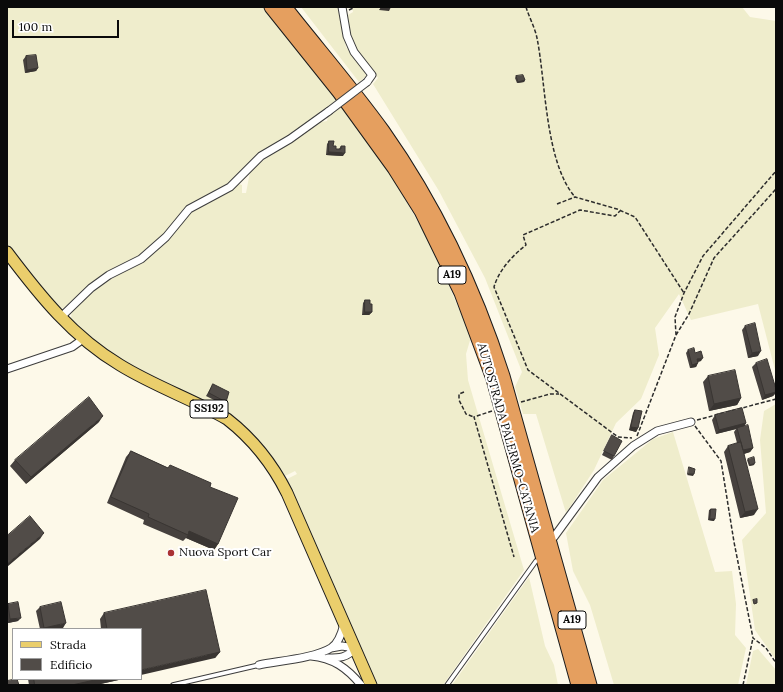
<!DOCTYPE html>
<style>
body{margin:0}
#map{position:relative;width:783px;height:692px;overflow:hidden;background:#fdf9e9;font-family:Lora,serif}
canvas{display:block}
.frame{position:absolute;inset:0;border:8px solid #0a0a0a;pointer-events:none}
.legend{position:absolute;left:12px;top:628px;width:130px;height:52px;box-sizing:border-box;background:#fff;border:1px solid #9d9d9d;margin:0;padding:5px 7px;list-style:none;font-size:12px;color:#0a0a0a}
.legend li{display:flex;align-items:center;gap:8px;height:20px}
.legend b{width:20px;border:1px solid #9d9d9d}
.scale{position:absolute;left:12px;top:20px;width:107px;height:18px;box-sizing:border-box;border:2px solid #0a0a0a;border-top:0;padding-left:5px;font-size:12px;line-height:14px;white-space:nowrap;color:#0a0a0a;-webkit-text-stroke:3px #fff;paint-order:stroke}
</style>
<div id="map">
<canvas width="783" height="692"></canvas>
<div class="frame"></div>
<ul class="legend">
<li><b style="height:5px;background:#eace6c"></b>Strada</li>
<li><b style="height:11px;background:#514c48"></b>Edificio</li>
</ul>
<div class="scale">100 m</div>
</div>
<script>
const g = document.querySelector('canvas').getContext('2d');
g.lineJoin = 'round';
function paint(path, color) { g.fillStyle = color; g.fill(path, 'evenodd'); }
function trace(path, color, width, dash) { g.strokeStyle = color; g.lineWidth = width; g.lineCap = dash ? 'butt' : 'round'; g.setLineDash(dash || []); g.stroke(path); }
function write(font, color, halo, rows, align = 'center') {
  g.font = font + ' Lora,serif'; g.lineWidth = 4; g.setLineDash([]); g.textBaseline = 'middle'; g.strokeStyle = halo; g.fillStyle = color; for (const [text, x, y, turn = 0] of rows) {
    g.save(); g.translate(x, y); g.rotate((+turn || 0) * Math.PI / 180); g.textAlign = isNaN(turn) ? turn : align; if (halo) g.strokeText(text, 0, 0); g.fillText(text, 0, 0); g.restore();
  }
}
const farmland = new Path2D(`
 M7,7h257l73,93 -56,42 -48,39 -43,25 -30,33 -19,17 -52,31 -27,22 -22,-23 -33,-41z
 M301,7h38l7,40 19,25 1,4 -7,6z
 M352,7h390l8,10 26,4v353l-18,-70 -67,16 -12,-26 -24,34 4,27 -18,44 -25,24 -22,47 -28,43 -30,-99h-13l-8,-27 7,-15 -37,-94 -46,-87 -66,-107 5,-6 -24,-30 -5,-17 -1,-16 5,-3z
 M342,106l47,66 25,43 19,34 38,88 -5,17 2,26 56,190 -81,115h-66l-90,-206 10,-5 -2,-3 -10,5 -30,-39 -37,-29 -105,-52 -39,-31 -3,-7 1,-9 31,-25 41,-24 49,-49 35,-19 11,-8 3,1v8h4l4,-21 8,-8 63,-42 6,-1 1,-5z
 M776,404v256l-21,-30 -13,-90 24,-27 -6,-73 4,-29z
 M673,432l42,140 17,-1 4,33 -1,31 11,13 -8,37h-124l-24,-80 -17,-34 -7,-38 37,-53 50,-41z
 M529,577l16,69 9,19 4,20h-106z
 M758,649l18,21v15h-30l7,-34z`);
const path = new Path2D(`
 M526,7c3,10 9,21 11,31 9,45 8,124 38,159
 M349,10l6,-3
 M557,204l18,-7 42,12 18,8 49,76
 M621,210l-6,6 -35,-6 -57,25 3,10c-14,11 -27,25 -32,42l34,83 90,67 14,1
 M676,335l13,-21 25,-56 62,-69
 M464,392l-5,2v6l7,14 8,3
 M521,402l29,-8h9
 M492,411l-18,6 40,140
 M697,420l79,-21
 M695,426l26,35 13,81 19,96 13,10 10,15
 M637,436l39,-101 -1,-18 9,-24 19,-37 73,-85
 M743,685l10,-47`);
const lane = new Path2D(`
 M173,685l86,-20
 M447,685l89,-124`);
const street = new Path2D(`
 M342,7l5,29 7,16 18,23 -5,7
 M60,318l31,-30 18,-13 32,-16 25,-22 23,-28 41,-22 31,-31 29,-17 39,-28
 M7,369l65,-22 7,-5 2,-4
 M554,537l44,-60 35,-31 24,-15 34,-9
 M311,656c22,2 36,12 50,29
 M328,658c11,0 19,0 27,-10l-13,-2 -11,2
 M259,665c19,-4 56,-7 72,-17 8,-5 11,-16 13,-24`);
const primary = new Path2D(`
 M7,252c33,44 66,85 113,113 34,21 72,34 107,54 27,21 45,44 60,74l84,192`);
const highway = new Path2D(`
 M271,7l68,85 55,76 27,43 40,82 32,86 85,306
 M285,7c33,42 67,81 98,124 53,75 92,158 120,245l87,309`);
const streetBridge = new Path2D(`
 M329,111l38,-29`);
const wall = new Path2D(`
 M26,56l12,12 -2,3 -11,2 -2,-13z
 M516,76l9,4 -1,2 -7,1 -2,-5z
 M329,141l7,8h3l2,-3 2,10 -17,-1 1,-11z
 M365,300l5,4 2,8 -3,3h-7l1,-12z
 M745,326l13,30 -10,2 -6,-28z
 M688,350l7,3 6,8 -3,1 -2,5 -6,1 -4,-15z
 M756,363l20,26v4l-3,3 -11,4 -10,-33z
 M708,376l33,22 -4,7 -28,6 -6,-29z
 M213,384l13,18 -2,3 -18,-9z
 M635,410l3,18 -2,4 -7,-2 4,-17z
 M715,415l31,8 -2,3 9,22 -3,4 -6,2 10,61 -14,3 -16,-66 4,-6 9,-3 -3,-11 2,-3 -20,5 -4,-14z
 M99,422l-73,62 -16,-18 5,-6z
 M612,435l2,21 -2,4 -10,-5z
 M131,451l79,36 8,57 -4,6 -28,-12 -3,3 -40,-17 1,-4 -37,-17 19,-46z
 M748,459l6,6 -5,1 -2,-6z
 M711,509l3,12 -6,-1 1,-10z
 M8,604l10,17 -10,2 -1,-5z
 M40,607l23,21 -6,1h-17l-4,-18z
 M104,613l116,39 -5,6 -74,-29h-40l-1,-10z
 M28,679h95l-27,6h-67z`);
const shadedWall = new Path2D(`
 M381,7h10l-2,4 -10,-1z
 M38,68l-2,3 -11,2 2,-3z
 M525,80l-1,2 -7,1 1,-1z
 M329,152l16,1 -2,3 -17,-1z
 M365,312h7l-3,3h-7z
 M761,351l-3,5 -10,2 4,-5z
 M703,358l-2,3 -6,1 2,-3z
 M698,363l-2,4 -6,1 2,-3z
 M776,392l-3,4 -11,4 3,-5z
 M741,398l-4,7 -28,6 5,-7z
 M103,416l-4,6 -73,62 5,-7z
 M746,423l-3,5h-6l-1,1 -20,5 3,-4z
 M631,427l7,1 -2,4 -7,-2z
 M753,448l-3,4 -10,3 3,-5z
 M755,463l-1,2 -5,1 1,-1z
 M688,474h6l-1,2 -6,-1z
 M758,509l-4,6 -14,3 5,-6z
 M710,519h5l-1,2 -6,-1z
 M189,531l29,13 -4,6 -28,-12 2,-3z
 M44,533l-4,6 -33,28v-3z
 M21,618l-3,3 -10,2 2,-4z
 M66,623l-3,5 -6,1h-13v-1z
 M220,652l-5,6 -74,17v-5z
 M99,679h24l-27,6h-24z`);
const building = new Path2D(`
 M36,55l2,13 -11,2 -1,-14z
 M523,75l2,5 -7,2 -2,-6z
 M329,141h5l-1,5h3v3h5v-3h4v7l-16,-1z
 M365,300h5v4h2v8h-7z
 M755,323l6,28 -9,2 -7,-27z
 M694,348l1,5 6,-2 2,7 -6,1 1,4 -6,2 -4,-15z
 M767,359l9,30v3l-11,3 -9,-32z
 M735,370l6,28 -27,6 -6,-28z
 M213,384l16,8 -3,10 -17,-9z
 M89,397l14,19 -72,61 -16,-17z
 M742,408l4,15 -27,7 -4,-15z
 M635,410l7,1 -4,17 -7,-1z
 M748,425l5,23 -10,2 -6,-22z
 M612,435l10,6 -8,15 -10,-5z
 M741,442l17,67 -13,3 -17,-66z
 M131,451l37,17 2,-3 41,18 -1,4 28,11 -20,46 -29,-13 -1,4 -40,-18 1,-3 -38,-17z
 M754,457l1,6 -5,2 -2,-6z
 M689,467l6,2 -1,5h-6z
 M711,509h5l-1,10h-5z
 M30,516l14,17 -37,31v-28z
 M206,590l14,62 -79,18v-41h-34l-3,-16z
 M757,599v4l-3,1 -1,-4z
 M18,602l3,16 -11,1 -2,-15z
 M61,602l5,21 -22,5 -4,-21z
 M16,679h1l2,6h-12v-4z
 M34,679h65l-27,6h-37z`);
const markers = [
 [171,553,4,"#aa3234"]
];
const shields = [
 [452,275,28],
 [209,409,38],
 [572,620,28]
];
const shieldNames = [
 ["A19",452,275],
 ["SS192",209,409],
 ["A19",572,620]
];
const streetNames = [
 ["AUTOSTRADA PALERMO-CATANIA",508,438,74]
];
const poiNames = [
 ["Nuova Sport Car",179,553]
];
paint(farmland, '#efedcc');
trace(lane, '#3d3d3d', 5.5);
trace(street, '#3d3d3d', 9);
trace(primary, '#1b1b1b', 13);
trace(highway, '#1b1b1b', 15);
trace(path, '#2c2c2c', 1.5, [4, 2]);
trace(lane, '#fff', 3.5);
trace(street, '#fff', 7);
trace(primary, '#eace6c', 11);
trace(highway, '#e59f5f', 13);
trace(streetBridge, '#3d3d3d', 9, []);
trace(streetBridge, '#fff', 7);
paint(wall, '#46413e');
paint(shadedWall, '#393532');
paint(building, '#514c48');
trace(building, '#393532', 1);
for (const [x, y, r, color] of markers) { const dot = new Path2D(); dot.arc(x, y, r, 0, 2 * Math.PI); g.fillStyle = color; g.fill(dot); trace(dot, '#fff', 1.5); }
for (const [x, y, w] of shields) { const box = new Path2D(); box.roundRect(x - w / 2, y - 9, w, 18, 3); g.fillStyle = '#fff'; g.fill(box); trace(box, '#0a0a0a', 1); }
write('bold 11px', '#0a0a0a', null, shieldNames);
write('12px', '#0a0a0a', '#fff', streetNames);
write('12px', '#0a0a0a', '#fff', poiNames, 'left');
</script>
